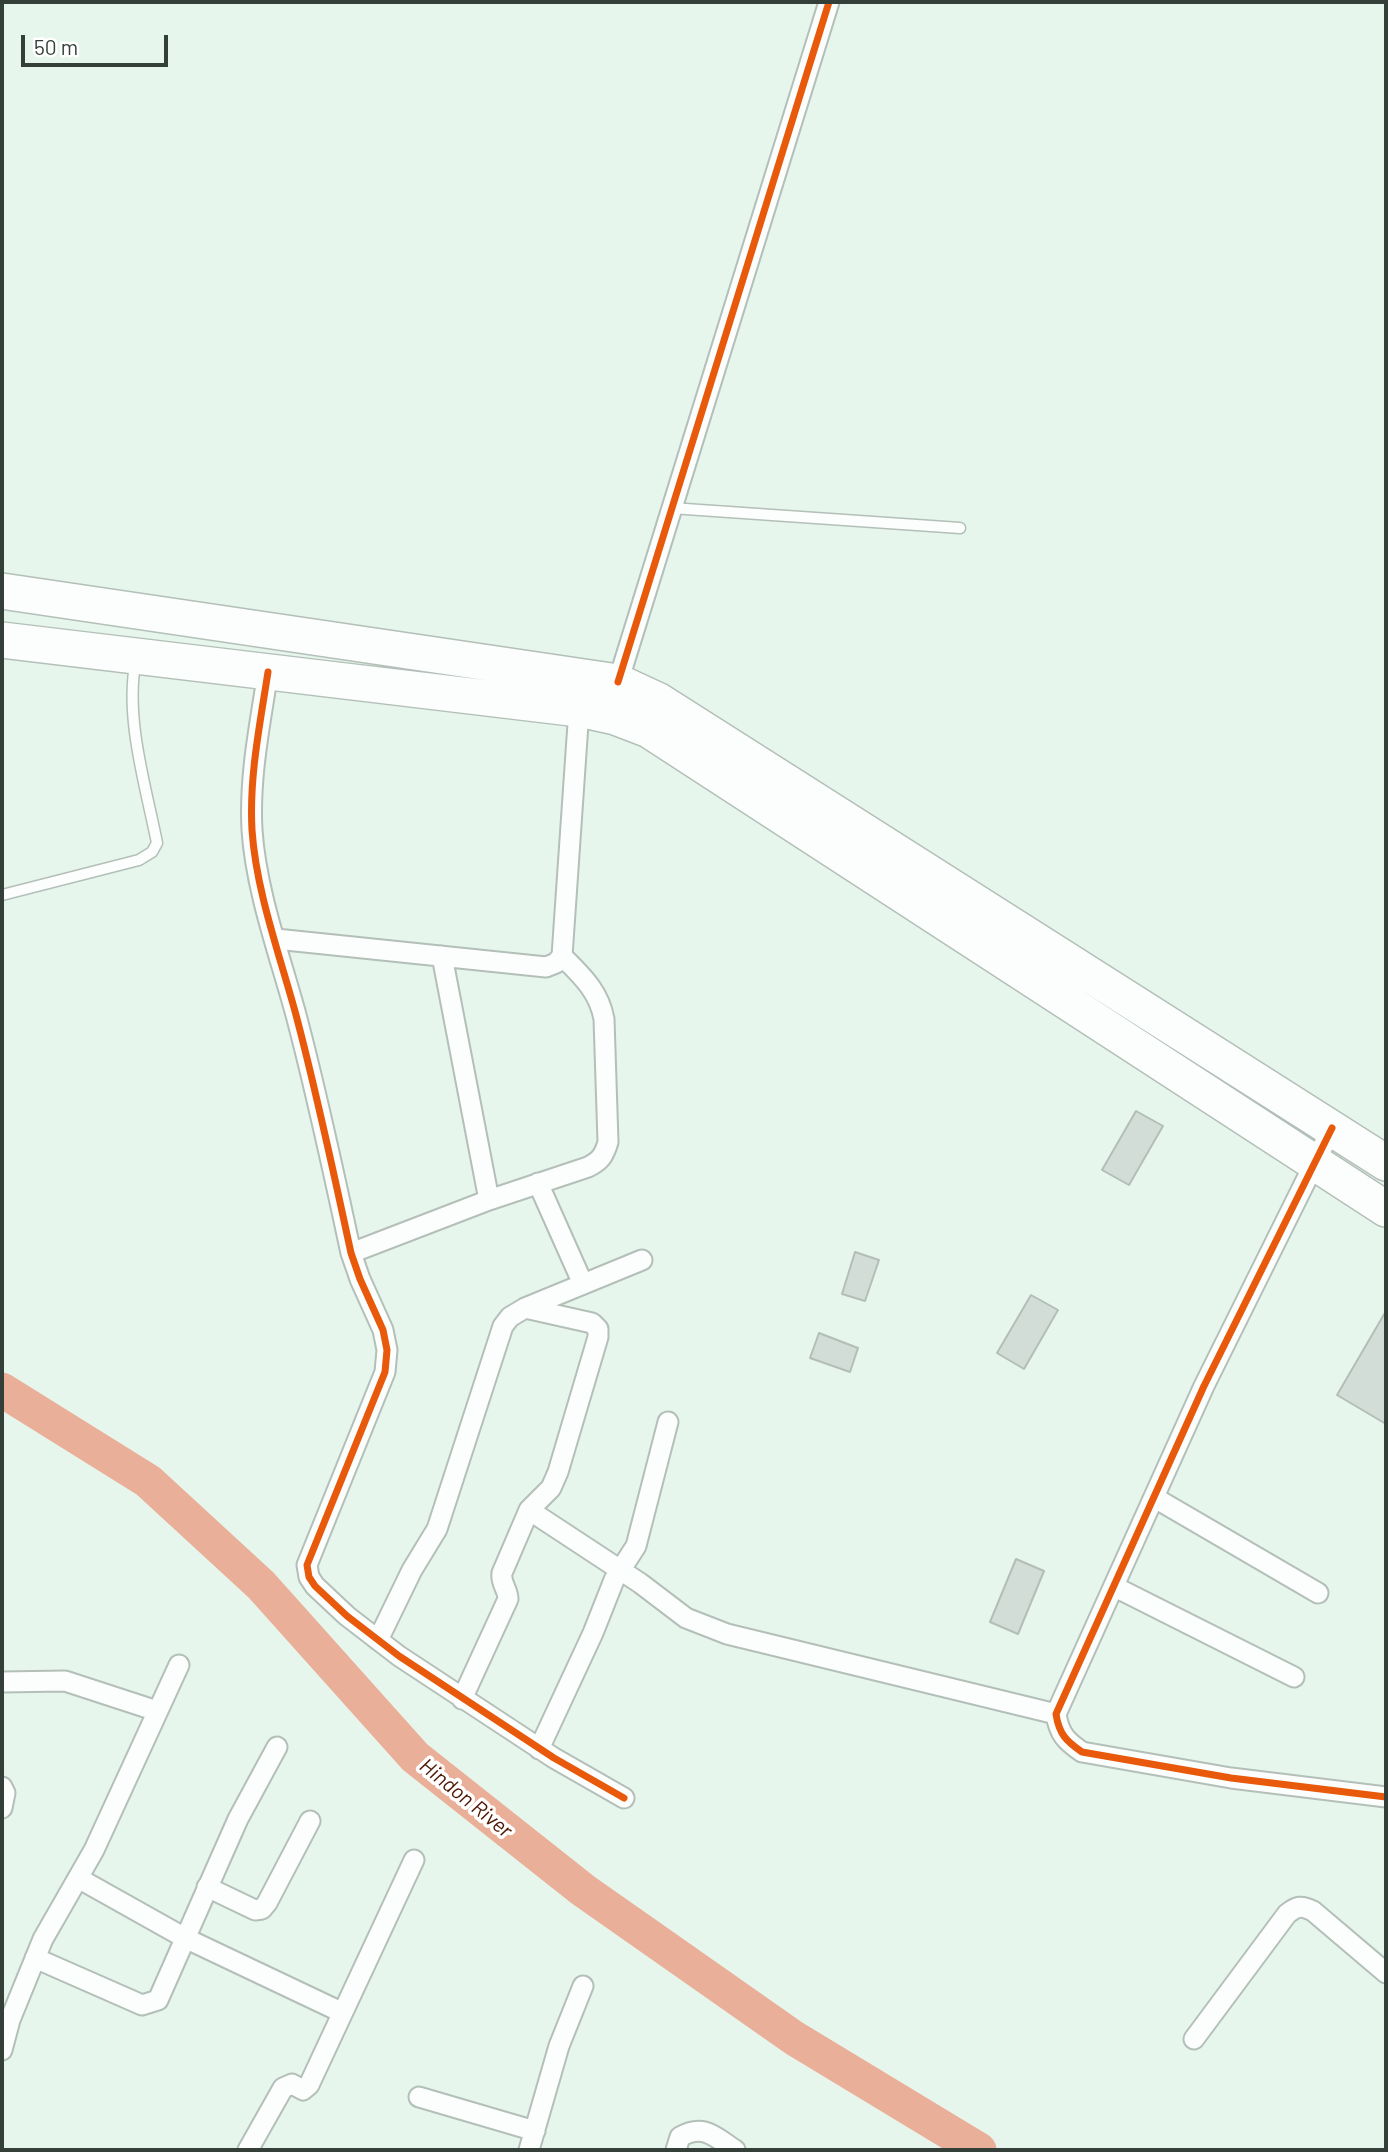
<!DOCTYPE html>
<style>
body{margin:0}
#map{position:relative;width:1388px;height:2152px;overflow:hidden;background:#e7f6ed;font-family:Barlow,sans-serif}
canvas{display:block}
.frame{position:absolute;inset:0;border:4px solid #343f39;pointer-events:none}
.scale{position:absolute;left:21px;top:35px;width:147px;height:32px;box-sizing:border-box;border:4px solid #343f39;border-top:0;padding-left:9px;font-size:21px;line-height:24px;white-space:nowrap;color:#343f39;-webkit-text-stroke:5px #fff;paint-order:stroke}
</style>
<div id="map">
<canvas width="1388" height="2152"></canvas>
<div class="frame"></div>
<div class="scale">50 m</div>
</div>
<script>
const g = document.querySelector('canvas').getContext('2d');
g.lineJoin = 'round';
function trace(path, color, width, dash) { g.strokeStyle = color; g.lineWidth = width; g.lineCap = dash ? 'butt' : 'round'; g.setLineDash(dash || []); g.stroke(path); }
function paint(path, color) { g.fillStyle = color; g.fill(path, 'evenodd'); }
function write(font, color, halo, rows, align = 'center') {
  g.font = font + ' Barlow,sans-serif'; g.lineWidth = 7; g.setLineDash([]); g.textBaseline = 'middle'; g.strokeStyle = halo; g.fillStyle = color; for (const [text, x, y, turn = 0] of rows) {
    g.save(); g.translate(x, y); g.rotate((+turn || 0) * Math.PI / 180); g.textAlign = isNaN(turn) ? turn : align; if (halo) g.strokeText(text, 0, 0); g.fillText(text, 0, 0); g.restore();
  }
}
const river = new Path2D(`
 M2,1390l146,91 113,104 154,172 168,133 211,148 185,112`);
const building = new Path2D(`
 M1136,1111l27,15 -34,59 -27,-15z
 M855,1252l24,8 -14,41 -23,-7z
 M1031,1295l27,15 -34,59 -27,-16z
 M1386,1311v113l-49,-29z
 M819,1333l39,15 -8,24 -40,-14z
 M1016,1559l28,12 -26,63 -28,-12z`);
const lane = new Path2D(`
 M671,508l289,20
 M2,895l137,-35 13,-8 5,-9c-11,-56 -33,-127 -21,-183`);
const street = new Path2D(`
 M268,672c-8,52 -19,105 -16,158 4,61 28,126 44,185 21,79 38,159 55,238l9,26 23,51 4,20 -2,22 -78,193 2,12 6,9 32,30 52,40 155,102 70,40
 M618,682l211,-680
 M276,939l270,28 10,-4 6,-7 17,-247
 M442,956l47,244
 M1332,1128l-128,258 -148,328c3,20 10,27 26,38l149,26 155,19
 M538,1183l45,101
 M351,1253l138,-53 99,-33c12,-6 16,-11 20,-25l-4,-123c-5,-28 -23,-44 -42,-63
 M1155,1498l163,95
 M529,1510l111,73 46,35 41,16 329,80
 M1115,1587l179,90
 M378,1640l34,-70 25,-41 66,-203 7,-9 15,-9 117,-48
 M2,1682l63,-1 92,30
 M462,1699l46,-100c0,-10 -8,-16 -6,-26l27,-63 22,-22 7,-16 40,-135v-8l-6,-6 -67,-15
 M539,1749l54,-116 21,-53 22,-34 32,-124
 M2,1787l3,6 -3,15
 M78,1878l107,60 156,74
 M207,1887l48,23 7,-1 5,-6 43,-82
 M35,1958l107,47 16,-5 80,-181 39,-72
 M1194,2039l93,-125c10,-8 14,-9 26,-3l73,62
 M2,2050l8,-30 33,-81 51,-89 85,-185
 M419,2097l116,34
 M248,2150l35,-62 9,-4 11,6 6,-5 105,-225
 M529,2150l30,-104 24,-60
 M676,2150l4,-13c24,-14 35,0 55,13`);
const highway = new Path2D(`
 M2,591l616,91 41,19 727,462
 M2,640l577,69 36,8 34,13 737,479`);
const cycleway = new Path2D(`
 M268,672c-8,52 -19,105 -16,158 4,61 28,126 44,185 21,79 38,159 55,238l9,26 23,51 4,20 -2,22 -78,193 2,12 6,9 32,30 52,40 155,102 70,40
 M618,682l211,-680
 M1332,1128l-128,258 -148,328c3,20 10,27 26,38l149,26 155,19`);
const waterNames = [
 ["Hindon River",466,1798,39]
];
trace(river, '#eaaf98', 35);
paint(building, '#d1ddd6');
trace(building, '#b2beb7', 2);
trace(lane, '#b3bfb8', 13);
trace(street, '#b3bfb8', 23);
trace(highway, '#b3bfb8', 38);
trace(lane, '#fbfefc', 10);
trace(street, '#fbfefc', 19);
trace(highway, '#fbfefc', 35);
trace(cycleway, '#e8590c', 7);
write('italic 21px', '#4d1603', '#fff', waterNames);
</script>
